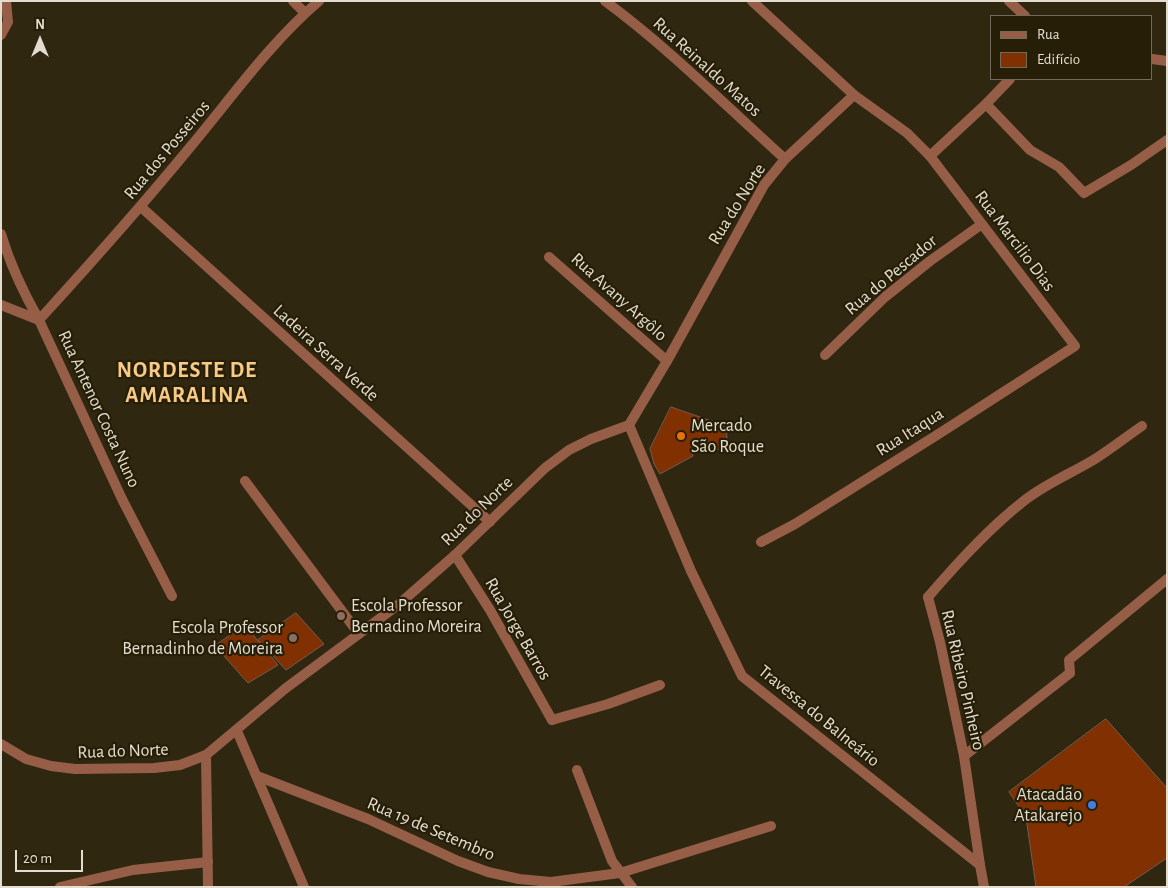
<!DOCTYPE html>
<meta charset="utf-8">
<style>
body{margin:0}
#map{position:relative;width:1168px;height:888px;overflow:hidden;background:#302711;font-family:"Alegreya Sans",sans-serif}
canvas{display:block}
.frame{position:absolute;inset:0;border:2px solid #e2ddcf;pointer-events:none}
.legend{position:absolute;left:990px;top:15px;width:162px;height:65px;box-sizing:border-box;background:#261e07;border:1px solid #716a57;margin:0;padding:6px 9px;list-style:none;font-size:15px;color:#e2ddcf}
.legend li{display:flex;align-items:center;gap:10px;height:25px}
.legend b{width:25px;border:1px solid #716a57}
.north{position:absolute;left:15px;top:15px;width:50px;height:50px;-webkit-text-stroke:4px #261e07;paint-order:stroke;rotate:0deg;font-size:14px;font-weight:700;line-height:20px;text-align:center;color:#e2ddcf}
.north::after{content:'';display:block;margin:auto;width:18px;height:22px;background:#e2ddcf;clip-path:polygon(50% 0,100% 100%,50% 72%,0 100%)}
.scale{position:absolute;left:15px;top:850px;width:68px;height:22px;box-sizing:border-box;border:2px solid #e2ddcf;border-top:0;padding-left:6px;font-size:15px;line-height:18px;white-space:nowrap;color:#e2ddcf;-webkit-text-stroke:4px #261e07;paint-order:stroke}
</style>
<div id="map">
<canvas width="1168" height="888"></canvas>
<div class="frame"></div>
<ul class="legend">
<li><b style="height:6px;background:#965e47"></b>Rua</li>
<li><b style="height:14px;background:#813101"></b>Edifício</li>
</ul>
<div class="north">N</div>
<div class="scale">20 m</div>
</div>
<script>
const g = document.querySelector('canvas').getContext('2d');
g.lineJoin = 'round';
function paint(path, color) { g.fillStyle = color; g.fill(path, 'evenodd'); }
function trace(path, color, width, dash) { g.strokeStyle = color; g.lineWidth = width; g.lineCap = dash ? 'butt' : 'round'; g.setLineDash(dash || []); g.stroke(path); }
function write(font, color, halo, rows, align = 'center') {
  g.font = font + ' "Alegreya Sans",sans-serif'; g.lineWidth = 4.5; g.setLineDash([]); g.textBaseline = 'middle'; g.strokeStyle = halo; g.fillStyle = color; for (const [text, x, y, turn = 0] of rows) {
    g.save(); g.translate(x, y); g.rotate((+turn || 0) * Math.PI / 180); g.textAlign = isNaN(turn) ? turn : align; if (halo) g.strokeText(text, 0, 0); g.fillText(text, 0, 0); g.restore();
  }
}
const building = new Path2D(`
 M671,407l55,19 2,23 -36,1 1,6 -33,18 -6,-10 -4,-15z
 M296,613l28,31 -38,26 -28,-30z
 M245,625l33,40 -30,18 -33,-37z
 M1106,719l61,69v70l-43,29h-88l-10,-70 -17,-25z`);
const service = new Path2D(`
 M293,1l12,12
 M1,35l7,-13 -2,-21
 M928,597c30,-35 61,-69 97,-97 22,-17 47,-27 70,-41 16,-10 31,-22 47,-33
 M1070,673l-1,-13 98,-81
 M552,720l56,-16 52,-19
 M60,887l73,-17 75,-8`);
const minor = new Path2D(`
 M605,1c65,48 121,105 180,158
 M752,1l102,94
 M986,104l44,46 29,17 25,26 47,-28 36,-25
 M141,207l349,315
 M1,234c9,30 22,58 38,86l83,179 50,97
 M549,257l118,104
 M1,305l38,15
 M39,320c52,-57 103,-114 152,-174 41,-49 79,-103 128,-145
 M825,355l60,-58 45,-36 52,-37
 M245,481l114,153
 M761,542l34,-18 142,-89 138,-89 -145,-190
 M455,555l35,55 62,110
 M928,597l12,45 24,114 16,109
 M206,755l2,132
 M964,756l106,-83
 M577,770l35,91 20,26
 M257,776l111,43 90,42 30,11 31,7 32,3 69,-9 151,-47`);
const tertiary = new Path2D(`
 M1009,1l16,15
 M1152,59l15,2
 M629,425l62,146 51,105 238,189 4,22
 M237,731l67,156
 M1,744l25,15 25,7 24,3 79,-1 26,-3 26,-10 80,-67 112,-83 57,-50 90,-87 24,-18 22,-11 38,-14 38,-64 97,-176 21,-26 69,-64 53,38 23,23 56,-52 24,-25`);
const markers = [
 [681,436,5,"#e8710a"],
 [341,616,5,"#8d6e63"],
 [293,638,5,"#8d6e63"],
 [1092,805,5,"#3f7fe0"]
];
const streetNames = [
 ["Rua Reinaldo Matos",707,67,42],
 ["Rua dos Posseiros",167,150,-50],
 ["Rua do Norte",737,204,-58],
 ["Rua Marcilio Dias",1015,241,53],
 ["Rua do Pescador",891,275,-40],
 ["Rua Avany Argôlo",619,297,42],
 ["Ladeira Serra Verde",326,353,42],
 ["Rua Antenor Costa Nuno",99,409,65],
 ["Rua Itaqua",910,432,-32],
 ["Rua do Norte",477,511,-44],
 ["Rua Jorge Barros",518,629,60],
 ["Rua Ribeiro Pinheiro",963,680,77],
 ["Travessa do Balneário",819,716,39],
 ["Rua do Norte",123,751,-2],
 ["Rua 19 de Setembro",431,829,23]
];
const poiNames = [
 ["Mercado",691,426],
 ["São Roque",691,447],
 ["Escola Professor",351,606],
 ["Bernadino Moreira",351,627],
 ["Escola Professor",283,628,"right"],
 ["Bernadinho de Moreira",283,649,"right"],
 ["Atacadão",1082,795,"right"],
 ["Atakarejo",1082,816,"right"]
];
const districtNames = [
 ["NORDESTE DE",187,370],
 ["AMARALINA",187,395]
];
paint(building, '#813101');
trace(building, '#755b50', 1);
trace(service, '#965e47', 10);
trace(minor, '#965e47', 10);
trace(tertiary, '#965e47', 10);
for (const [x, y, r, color] of markers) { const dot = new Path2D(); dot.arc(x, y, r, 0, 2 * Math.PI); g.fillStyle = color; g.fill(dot); trace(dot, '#261e07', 2); }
write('18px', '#e2ddcf', '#261e07', streetNames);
write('18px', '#e2ddcf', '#261e07', poiNames, 'left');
g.letterSpacing = '1px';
write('bold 22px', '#f8ca86', '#261e07', districtNames);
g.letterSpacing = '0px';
</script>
